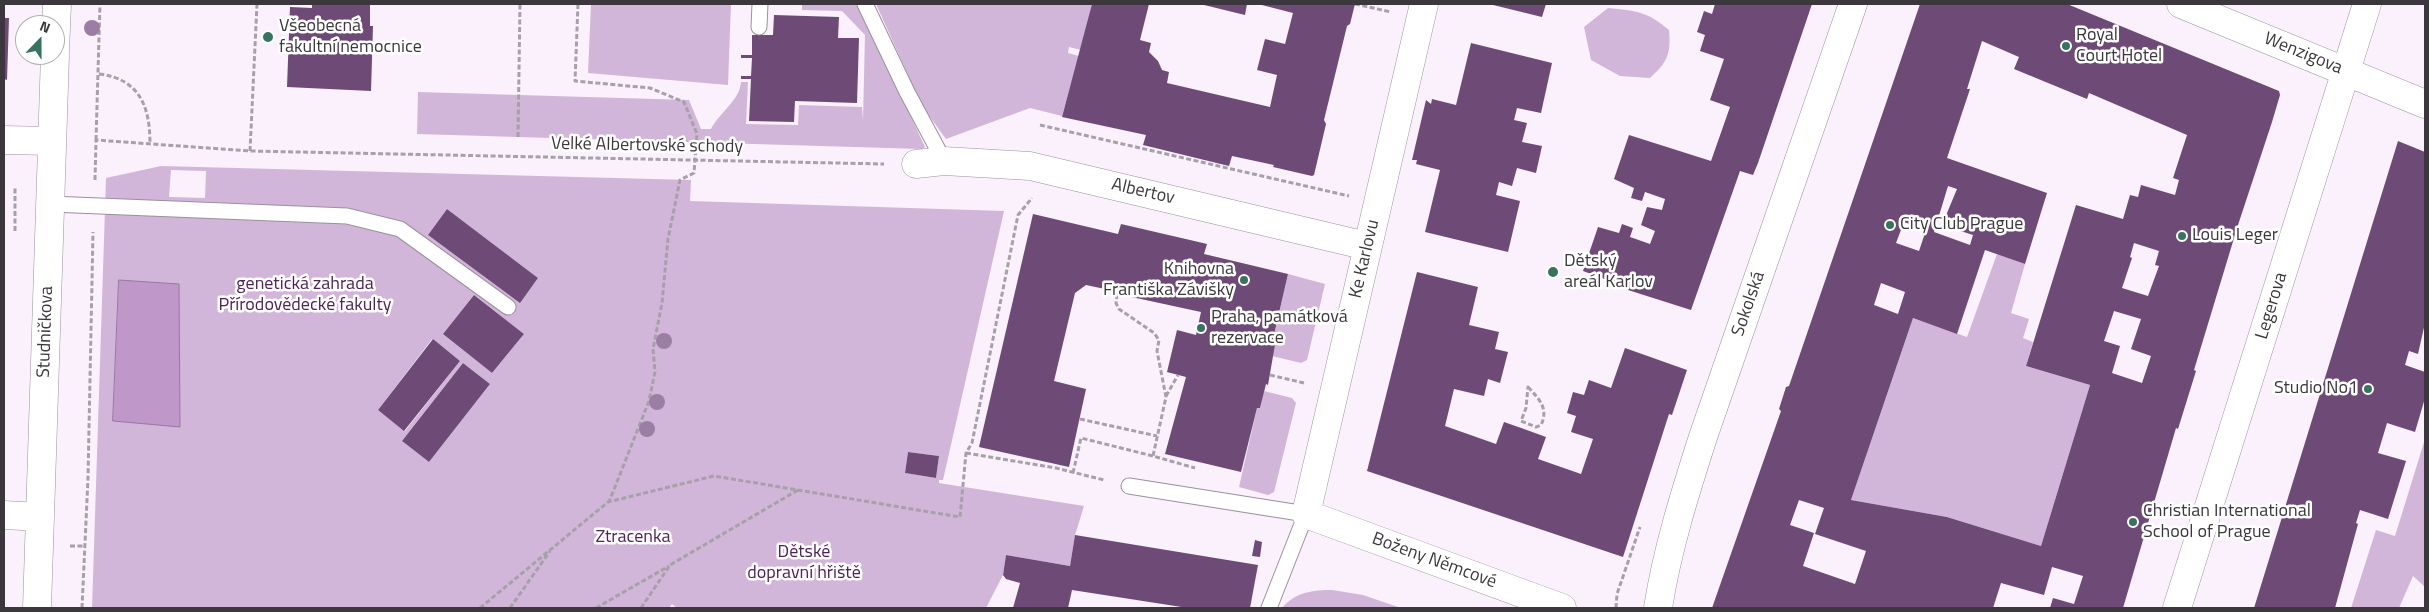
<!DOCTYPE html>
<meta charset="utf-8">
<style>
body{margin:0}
#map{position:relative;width:2429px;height:612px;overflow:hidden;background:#faf1fd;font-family:"Titillium Web",sans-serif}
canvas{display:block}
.frame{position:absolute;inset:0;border:5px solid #3b373c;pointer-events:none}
.north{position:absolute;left:15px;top:15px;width:50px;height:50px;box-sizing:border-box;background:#fff;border:1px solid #b1afb1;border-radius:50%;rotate:22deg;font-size:14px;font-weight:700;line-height:20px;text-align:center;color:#3b373c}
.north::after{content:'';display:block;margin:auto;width:18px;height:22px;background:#36745f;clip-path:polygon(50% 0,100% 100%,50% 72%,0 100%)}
</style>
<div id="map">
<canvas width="2429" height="612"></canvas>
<div class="frame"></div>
<div class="north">N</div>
</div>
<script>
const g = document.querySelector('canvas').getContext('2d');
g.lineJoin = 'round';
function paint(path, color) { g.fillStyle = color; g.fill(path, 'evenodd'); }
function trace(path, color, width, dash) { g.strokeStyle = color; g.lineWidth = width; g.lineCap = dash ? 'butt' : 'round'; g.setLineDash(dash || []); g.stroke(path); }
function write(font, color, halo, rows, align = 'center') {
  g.font = font + ' "Titillium Web",sans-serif'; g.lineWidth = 5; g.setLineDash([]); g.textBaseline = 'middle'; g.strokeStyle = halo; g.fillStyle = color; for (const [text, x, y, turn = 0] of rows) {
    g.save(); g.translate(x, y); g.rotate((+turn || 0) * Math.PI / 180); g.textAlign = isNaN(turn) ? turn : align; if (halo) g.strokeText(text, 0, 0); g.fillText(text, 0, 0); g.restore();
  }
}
const green = new Path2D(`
 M591,4h140l-3,81 -140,-12z
 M802,4h57l66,143 -3,2 -505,-15 1,-42 271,8 12,29h10c8,-16 29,-29 30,-47h7l-2,42 52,1 1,-20 63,2 1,13 2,-85 -23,-24 -40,-1z
 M876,4h216l-11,46 -12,-3 -1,6 11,3 -17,60 -32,-8 -84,31 -24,-33z
 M1608,8c28,3 39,3 61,22 2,23 -1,32 -19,48l-30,-2 -29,-16 -7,-33z
 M161,166l530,14 -1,21 314,10 -61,269h-4v3l145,23 -9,29 -5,31 -64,-11 -3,20 -17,33h-309l-5,-4 -3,4h-577l14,-430zM171,170l35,1 -1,27 -36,-1zM447,209l91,69 -18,24 -92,-67zM474,295l50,39 -32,39 -49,-39zM432,339l28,22 -55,70 -27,-21zM463,363l27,21 -61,78 -27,-21zM908,452l31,4 -3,22 -31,-5z
 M1997,254l28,10 -14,49 18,6 -6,19 10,4 -7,24 64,19 -49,161 -94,-29 -96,-17 62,-182 54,19z
 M1288,274l37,10 -18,76 -6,3 -29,-7 4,-17h-3z
 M1264,391l28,7 4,5 -22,89 -6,3 -29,-8 18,-79h3z
 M2425,439v148l-12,-11 -14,32h-48l25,-78 19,6z
 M1332,590l31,5 38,13h-119c13,-16 31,-18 50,-18z`);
const water = new Path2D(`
 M119,280l60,4 1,143 -67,-6z`);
const building = new Path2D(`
 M312,4h58v22h3l-2,65 -84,-4 3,-80 22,1z
 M1092,4h57l-9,36 11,3 -2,9 9,9 4,9 7,2 -2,11 103,24 7,-32 -20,-5 8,-31 20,5 8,-31 -35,-9h97l-5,20 -3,2 -23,94 2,4 -12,51 -2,1 -39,-9 1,-2 -42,-9 -3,10 -86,-21 3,-10 -84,-18z
 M1200,4h47l-2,11z
 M1489,4h57l-4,13z
 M1715,4h97l-54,159 -5,12 -13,-4 -49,139 -63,-20 1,-2 -46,-17 15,-44 21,6 3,-9 11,4 -3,9 20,7 5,-13 -14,-6 6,-18 15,3 3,-11 -20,-7 -3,9 -11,-3 3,-10 -20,-9 15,-44 82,26 19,-54 -20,-7 14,-41 -24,-8 5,-16 -8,-3 7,-21 8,3z
 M1920,4h147l212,87 1,4 -8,27 -34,103 -44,145 2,1 -18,58 -2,-1 -53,180h-73l3,-10 21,6 9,-28 -31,-9 -8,28 -43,-12 -8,25h-281l69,-197 -2,-2 7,-22 3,-1zM1982,41l37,16 -5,12 73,30 2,-6 98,42 -14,43 6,2 -4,15 -34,-10 -3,12 -8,-2 -7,24 -47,-14 -50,161 64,19 -49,161 -94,-29 -96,-17 62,-182 44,16 28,-84 40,14 22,-71 -100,-35 23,-69h-3zM1948,186l9,3 -15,36 31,10 -3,10 -36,-13zM1904,222l22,8 -7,21 -23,-8zM2134,243l25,8 -4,14 4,1 -11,30 -26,-8 10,-30 -2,-1zM1881,283l24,9 -7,22 -24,-9zM2114,311l27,8 -10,30 20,7 -9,27 -30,-10 8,-27 -16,-5zM1799,500l25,8 -9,26 51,17 -11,33 -52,-18 11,-33 -24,-8z
 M774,15l65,2 -1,21h21l-2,65 -62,-2 -1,21 -45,-1 2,-42h-10v-3h10l1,-18h-11v-3h11v-20h21z
 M4,18h5l-2,62 -3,-1z
 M1471,43l81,20 -11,50 -24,-5 -3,12 13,3 -5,19 20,4 -6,27 -19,-5 -5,18 -13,-4 -3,13 24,6 -12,51 -83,-20 15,-62 -24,-6 1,-4h-5l14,-60 5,4 1,-5 24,6z
 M2398,141l27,11v171l-7,31 -9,-3 -4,14 20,7v26l-10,34 -28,-9 -9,30 28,8 -18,58 -28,-9 -4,13 2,1 -23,84h-81z
 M447,209l91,69 -18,25 -92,-68z
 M1033,214l85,20 3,-10 69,16 17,4 -3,10 84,20 -15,65h3l-8,46 -2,-1 -6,24h-3l-16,64 -76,-18 21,-77 -19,-5 10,-42 19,5 5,-23 -97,-21 1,-2 -19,-4 -11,8 -21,88 32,8 -17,78 -90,-20z
 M1417,272l61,15 -9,38 30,7 -4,17 13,3 -8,31 -12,-4 -4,17 -30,-7 -9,37 51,18 8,-22 20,7 22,8 -8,22 43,15 12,-35 -22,-7 5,-16 -9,-3 6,-21 11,3 5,-15 22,8 14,-40 62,22 -15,45 -3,-1 -46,143 -256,-86z
 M474,295l50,39 -32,39 -49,-39z
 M433,339l27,22 -56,70 -26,-21z
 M463,363l27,21 -61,78 -27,-21z
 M908,452l31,4 -3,22 -31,-5z
 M1075,535l183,30 -8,43h-62l-116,-18 -4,18h-55l7,-25 -14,-4 -3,-4 3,-20 64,11z
 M1255,540l7,2 -2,15 -8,-1z`);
const path = new Path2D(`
 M578,4l-3,77 75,7 34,14 13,32 -3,39 -14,7 -12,59 -6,64 -9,46 2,23 -6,29 -40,101
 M1355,4l36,8
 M99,74c41,5 51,33 51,70
 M1040,125l309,71
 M518,137l2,-133
 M96,140l4,-136
 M250,151l7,-147
 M95,180l1,-40 154,11 634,13
 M15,231v-45
 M1117,294l-1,9 3,6 35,24 5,7 -2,11 9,46 -13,59 42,12
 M1270,375l34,8
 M1528,387c11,12 21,21 13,38l-5,2 -15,-6 5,-13z
 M1166,396l12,-21
 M1080,419l77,17
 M966,453l90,15 48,12
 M1073,473l8,-35 72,18
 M70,546h14
 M82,608l6,-130 5,-246
 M480,608l128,-106 106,-26 246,41 6,-64 6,-10 46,-228 14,-17
 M510,608l40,-57
 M596,608l73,-42
 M641,608l29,-43 128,-75
 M1616,608l1,-14 23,-67`);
const service = new Path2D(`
 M865,4l42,88 37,69
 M759,27l1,-23
 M50,204l297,12 53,13 108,78
 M1129,486l177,28 -37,94`);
const minor = new Path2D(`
 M1424,4l-118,510 256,94
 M2181,4l244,100
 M55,52l2,-48
 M4,140l48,1
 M916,164l28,-3 86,5 337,80
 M4,515l36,2
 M37,608l18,-553`);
const secondary = new Path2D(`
 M1658,608c9,-58 27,-115 45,-171l150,-433
 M2177,608l190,-604`);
const trees = [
 [92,28],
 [664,341],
 [657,402],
 [647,429]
];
const markers = [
 [268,37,6,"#36745f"],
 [2066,46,5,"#36745f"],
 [1890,225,5,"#36745f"],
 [2182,236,5,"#36745f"],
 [1553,272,6,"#36745f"],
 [1244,280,5,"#36745f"],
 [1201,328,5,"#36745f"],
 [2368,389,5,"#36745f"],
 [2133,522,5,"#36745f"]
];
const poiNames = [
 ["Všeobecná",279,27],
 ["fakultní nemocnice",279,48],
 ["Royal",2076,36],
 ["Court Hotel",2076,57],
 ["City Club Prague",1900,225],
 ["Louis Leger",2192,236],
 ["Dětský",1564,262],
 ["areál Karlov",1564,283],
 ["Knihovna",1234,270,"right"],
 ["Františka Závišky",1234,291,"right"],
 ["Praha, památková",1211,318],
 ["rezervace",1211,339],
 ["Studio No1",2358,389,"right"],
 ["Christian International",2143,512],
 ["School of Prague",2143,533]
];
const streetNames = [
 ["Wenzigova",2303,54,22],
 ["Velké Albertovské schody",647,146,1],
 ["Albertov",1143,192,13],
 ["Ke Karlovu",1365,259,-77],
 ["Sokolská",1749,304,-71],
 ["Legerova",2272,306,-73],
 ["Studničkova",46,332,-88],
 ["Boženy Němcové",1434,561,20]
];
const parkNames = [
 ["genetická zahrada",305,285],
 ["Přírodovědecké fakulty",305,306],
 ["Ztracenka",633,538],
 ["Dětské",804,553],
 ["dopravní hřiště",804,574]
];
paint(green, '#d2b6d9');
paint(water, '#bf97c9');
trace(water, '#977a9f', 1);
paint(building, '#6e4a77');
trace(service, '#9a919c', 17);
trace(minor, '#9a919c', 29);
trace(secondary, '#9a919c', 29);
trace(path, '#a6a0a9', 3, [5, 2.5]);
trace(service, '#fff', 15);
trace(minor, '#fff', 28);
trace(secondary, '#fff', 28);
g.fillStyle = '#9c7ea4';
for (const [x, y] of trees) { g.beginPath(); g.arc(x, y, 8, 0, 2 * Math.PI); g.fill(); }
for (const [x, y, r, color] of markers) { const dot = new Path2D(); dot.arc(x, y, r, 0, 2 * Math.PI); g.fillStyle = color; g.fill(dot); trace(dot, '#fff', 2); }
write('18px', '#3b373c', '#fff', poiNames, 'left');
write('18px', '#3b373c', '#fff', streetNames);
write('18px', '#50205c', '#fff', parkNames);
</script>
